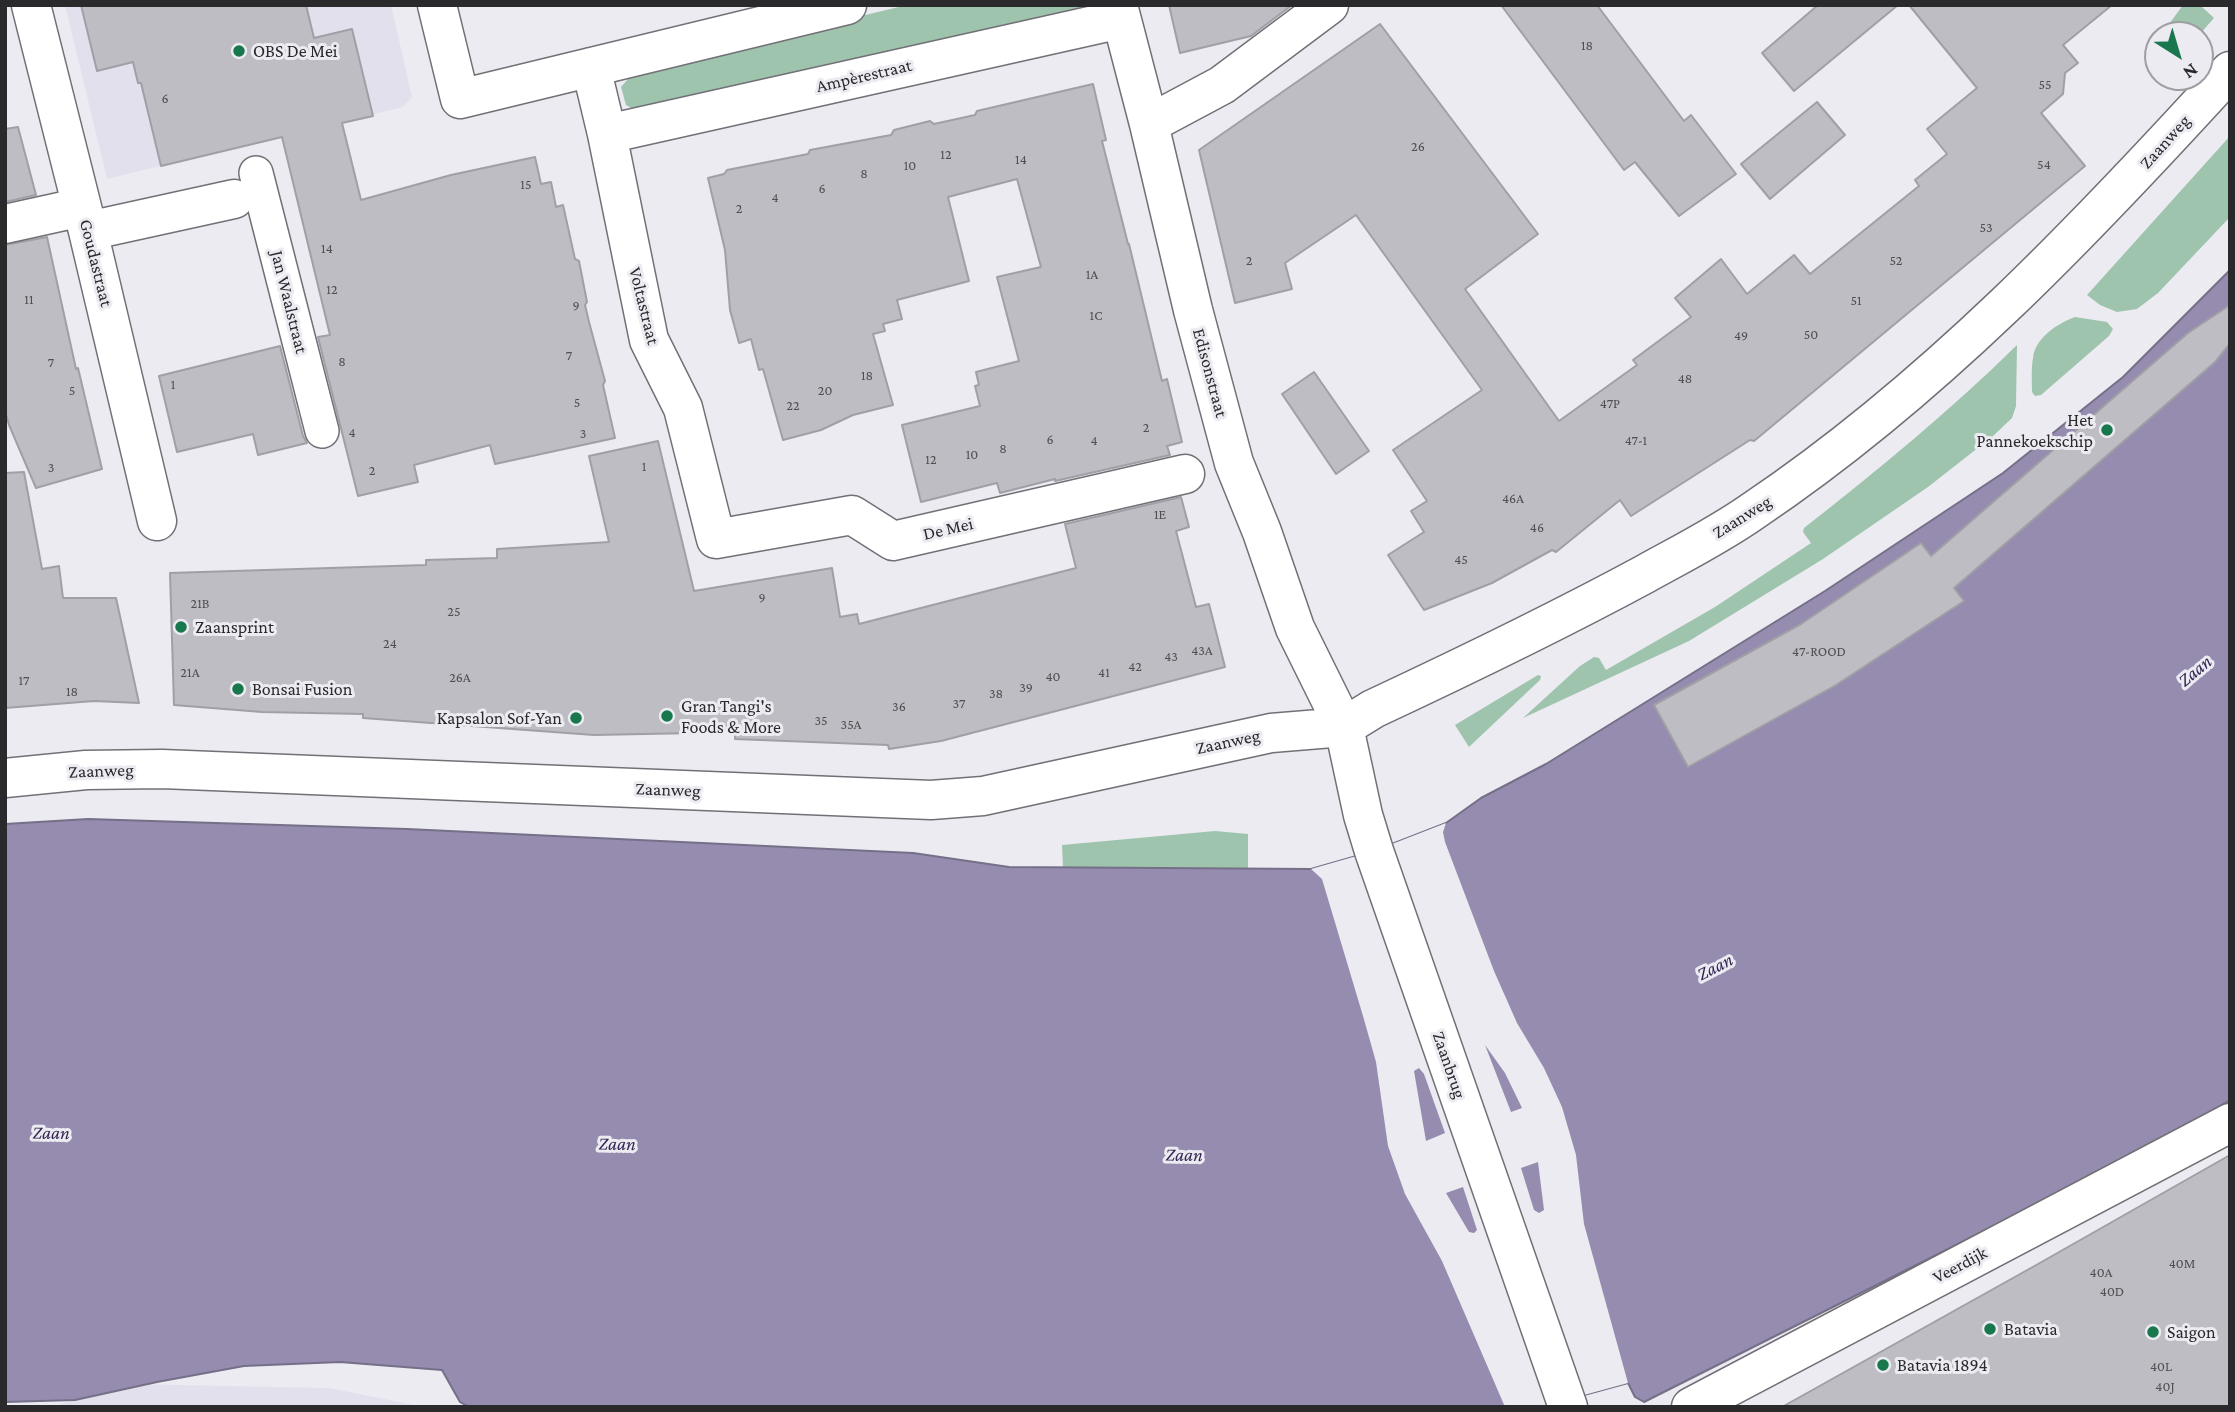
<!DOCTYPE html>
<meta charset="utf-8">
<style>
body{margin:0}
#map{position:relative;width:2235px;height:1412px;overflow:hidden;background:#ecebf1;font-family:"Crimson Pro",serif}
canvas{display:block}
.frame{position:absolute;inset:0;border:7px solid #2a2a2c;pointer-events:none}
.north{position:absolute;left:2144px;top:21px;width:70px;height:70px;box-sizing:border-box;background:#ecebf1;border:2px solid #9e9ea2;border-radius:50%;rotate:143deg;font-size:19px;font-weight:700;line-height:28px;text-align:center;color:#2a2a2c}
.north::after{content:'';display:block;margin:auto;width:24px;height:32px;background:#18774d;clip-path:polygon(50% 0,100% 100%,50% 72%,0 100%)}
</style>
<div id="map">
<canvas width="2235" height="1412"></canvas>
<div class="frame"></div>
<div class="north">N</div>
</div>
<script>
const g = document.querySelector('canvas').getContext('2d');
g.lineJoin = 'round';
function paint(path, color) { g.fillStyle = color; g.fill(path, 'evenodd'); }
function trace(path, color, width, dash) { g.strokeStyle = color; g.lineWidth = width; g.lineCap = dash ? 'butt' : 'round'; g.setLineDash(dash || []); g.stroke(path); }
function write(font, color, halo, rows, align = 'center') {
  g.font = font + ' "Crimson Pro",serif'; g.lineWidth = 6; g.setLineDash([]); g.textBaseline = 'middle'; g.strokeStyle = halo; g.fillStyle = color; for (const [text, x, y, turn = 0] of rows) {
    g.save(); g.translate(x, y); g.rotate((+turn || 0) * Math.PI / 180); g.textAlign = isNaN(turn) ? turn : align; if (halo) g.strokeText(text, 0, 0); g.fillText(text, 0, 0); g.restore();
  }
}
const built = new Path2D(`
 M65,5h326l21,92 -9,10 -296,72z
 M127,1384l202,4 95,19h-373z`);
const green = new Path2D(`
 M907,5h188l-455,108 -14,-8 -5,-18 15,-17z
 M2183,5h17l14,13 -15,17h-38z
 M2230,136v81l-72,76 -21,16 -20,3 -17,-7 -13,-10z
 M2075,317l32,5 6,7 -4,7 -68,59 -6,1 -3,-4c0,-11 -1,-23 1,-34 2,-20 25,-35 42,-41z
 M2017,345l-1,61 -4,12 -19,18 -65,51 -105,72 -134,82 -166,77 57,-52 14,-9 5,1 7,12 109,-63 96,-64 -8,-11 1,-4c74,-58 146,-117 213,-183z
 M1538,675l3,1 -1,4 -71,67 -14,-22z
 M1215,831l33,3v34h-185l-1,-23z`);
const water = new Path2D(`
 M2230,270v830l-85,50 -501,252 -9,-5 -7,-14 -88,24h-1071l-9,-5 -18,-32 -102,-8 -96,4 -87,16 -82,18 -70,2v-578l83,-5 319,10 506,24 96,14 302,2 63,-18 72,-28 35,-25 65,-34 279,-173 178,-118 120,-96z`);
const pier = new Path2D(`
 M1446,823l-3,9 2,10 49,129 23,52 27,45 18,39 14,48 8,69 44,159 -88,24h-35l-63,-146 -37,-67 -17,-48 -12,-84 -13,-46 -41,-137 -11,-10 63,-18zM1485,1045l20,28 17,35 -11,4zM1419,1068l5,6 21,59 -19,8 -12,-70zM1538,1162l6,48 -5,3 -5,-3 -13,-42zM1463,1187l14,43 -3,3 -5,-1 -23,-39z`);
const building = new Path2D(`
 M81,5h225l8,33 38,-9 21,87 -31,7 19,77 90,-25 84,-18 6,27 10,-2 5,25 7,-2 12,54 4,2 8,41 -2,3 4,17 16,59 -2,4 12,53 -120,26 -5,-19 -76,20 4,17 -60,14 -40,-159 12,-2 -48,-198 -121,29 -20,-83h-3l-5,-21 -36,9z
 M1169,5h123l-41,31 -71,17z
 M1501,5h96l87,116 7,-6 45,59 -57,42 -44,-54 -11,8z
 M1818,5h80l-104,86 -32,-38z
 M1909,5h203l-49,40 15,18 -13,10 -2,21 -22,19 44,53 -331,275 -4,-1 -119,76 -11,-16 -64,52 -4,-2 -60,33 -68,27 -36,-55 36,-23 -13,-21 16,-10 -34,-51 89,-60 -126,-175 -71,48 7,26 -57,14 -36,-153 181,-126 158,210 -73,55 94,132 78,-56 -4,-5 58,-43 -16,-19 46,-39 26,35 47,-39 16,19 109,-88 -4,-6 32,-26 -20,-25 50,-41z
 M1093,84l13,56 -4,1 26,103h1l33,137 5,-2 15,63 -15,4 3,9 -115,26v-2l-55,14 -3,-10 -76,19 -19,-77 78,-19 -5,-20 4,-1 -3,-13 43,-11 -22,-84 44,-10 -24,-88 -69,18 21,84 -72,19 5,19 -19,5 2,7 -12,3 20,71 -40,10 -32,15 -38,10 -20,-71 -4,1 -8,-31 -12,4 -9,-33 -5,-60 -17,-72 16,-4 3,-4 81,-16 2,-4 81,-15 3,-5 36,-9 4,3 41,-9 2,-4z
 M1817,102l28,33 -75,64 -29,-35z
 M18,127l18,68 -31,7v-73z
 M47,237l29,132 2,-1 24,101 -66,19 -27,-63 -4,-14v-166z
 M2230,305v38l-15,19 -261,226 10,13 -128,84 -148,82 -34,-62 147,-81 120,-81 10,13 257,-223z
 M280,346l23,90 4,7 -49,12 -5,-21 -76,18 -18,-76z
 M1314,372l55,79 -33,23 -54,-80z
 M658,441l36,150 138,-23 8,49 17,-3 2,10 217,-56 -11,-44 116,-27 8,30 -13,4 20,76 13,-3 16,63 -284,74 -52,8 -1,-4 -153,-6 1,-15 -40,9 -102,2 -231,-17v-4l-101,-2 -88,-7 -4,-132 256,-8v-5l71,-2v-9l112,-7 -20,-86z
 M24,472l18,97 17,-3 4,32h53l23,105 -45,-2 -89,7v-235z
 M2230,1155v252h-448l256,-143z`);
const pedestrian = new Path2D(`
 M256,173l66,258`);
const minor = new Path2D(`
 M31,5l57,226 69,290
 M437,5l23,94 387,-94
 M591,67l16,67 42,206 34,68 33,131 136,-24 41,26 292,-67
 M1149,124l73,-39 107,-80
 M607,134l514,-115
 M5,224l77,-17
 M88,231l146,-32
 M5,778l81,-8 76,-1 769,31 52,-4 288,-63 73,-6 -49,-99 -33,-96 -28,-69 -41,-153 -44,-186 -31,-119
 M1691,1407l539,-284`);
const secondary = new Path2D(`
 M1568,1407l-194,-556 -11,-36 -19,-88 29,-18c92,-43 183,-87 272,-135 36,-20 74,-39 108,-63 180,-121 331,-280 477,-440`);
const markers = [
 [239,51,7,"#18774d"],
 [2107,430,7,"#18774d"],
 [181,627,7,"#18774d"],
 [238,689,7,"#18774d"],
 [667,716,7,"#18774d"],
 [576,718,7,"#18774d"],
 [1990,1329,7,"#18774d"],
 [2153,1332,7,"#18774d"],
 [1883,1365,7,"#18774d"]
];
const numberNames = [
 ["18",1587,46],
 ["55",2045,85],
 ["6",165,99],
 ["26",1418,147],
 ["12",946,155],
 ["14",1021,160],
 ["54",2044,165],
 ["10",910,166],
 ["8",864,174],
 ["15",526,185],
 ["6",822,189],
 ["4",775,198],
 ["2",739,209],
 ["53",1986,228],
 ["14",327,249],
 ["2",1249,261],
 ["52",1896,261],
 ["1A",1092,275],
 ["12",332,290],
 ["11",29,300],
 ["51",1856,301],
 ["9",576,306],
 ["1C",1096,316],
 ["50",1811,335],
 ["49",1741,336],
 ["7",569,356],
 ["8",342,362],
 ["7",51,363],
 ["18",867,376],
 ["48",1685,379],
 ["1",173,385],
 ["5",72,391],
 ["20",825,391],
 ["5",577,403],
 ["47P",1610,404],
 ["22",793,406],
 ["2",1146,428],
 ["4",352,433],
 ["3",583,434],
 ["6",1050,440],
 ["4",1094,441],
 ["47-1",1636,441],
 ["8",1003,449],
 ["10",972,455],
 ["12",931,460],
 ["1",644,467],
 ["3",51,468],
 ["2",372,471],
 ["46A",1513,499],
 ["1E",1160,515],
 ["46",1537,528],
 ["45",1461,560],
 ["9",762,598],
 ["21B",200,604],
 ["25",454,612],
 ["24",390,644],
 ["43A",1202,651],
 ["47-ROOD",1819,652],
 ["43",1171,657],
 ["42",1135,667],
 ["21A",190,673],
 ["41",1104,673],
 ["40",1053,677],
 ["26A",460,678],
 ["17",24,681],
 ["39",1026,688],
 ["18",72,692],
 ["38",996,694],
 ["37",959,704],
 ["36",899,707],
 ["35",821,721],
 ["35A",851,725],
 ["40M",2182,1264],
 ["40A",2101,1273],
 ["40D",2112,1292],
 ["40L",2161,1367],
 ["40J",2165,1387]
];
const poiNames = [
 ["OBS De Mei",253,51],
 ["Het",2093,420,"right"],
 ["Pannekoekschip",2093,441,"right"],
 ["Zaansprint",195,627],
 ["Bonsai Fusion",252,689],
 ["Gran Tangi's",681,706],
 ["Foods & More",681,727],
 ["Kapsalon Sof-Yan",562,718,"right"],
 ["Batavia",2004,1329],
 ["Saigon",2167,1332],
 ["Batavia 1894",1897,1365]
];
const streetNames = [
 ["Ampèrestraat",864,76,-13],
 ["Zaanweg",2165,142,-48],
 ["Goudastraat",96,263,76],
 ["Jan Waalstraat",289,302,76],
 ["Voltastraat",644,306,76],
 ["Edisonstraat",1210,373,75],
 ["Zaanweg",1742,517,-32],
 ["De Mei",948,529,-13],
 ["Zaanweg",1228,742,-12],
 ["Zaanweg",101,771,-2],
 ["Zaanweg",668,790,2],
 ["Zaanbrug",1449,1065,71],
 ["Veerdijk",1960,1265,-28]
];
const waterNames = [
 ["Zaan",2195,671,-40],
 ["Zaan",1715,967,-27],
 ["Zaan",51,1133,1],
 ["Zaan",617,1144,1],
 ["Zaan",1184,1155,1]
];
paint(built, '#e3e0ed');
paint(green, '#9ec4ad');
paint(water, '#958cb0');
trace(water, '#756f88', 2);
paint(pier, '#ecebf1');
paint(building, '#bfbdc4');
trace(building, '#a19fa6', 2);
trace(pedestrian, '#727076', 36);
trace(minor, '#727076', 41);
trace(secondary, '#727076', 41);
trace(pedestrian, '#fff', 33);
trace(minor, '#fff', 38);
trace(secondary, '#fff', 38);
for (const [x, y, r, color] of markers) { const dot = new Path2D(); dot.arc(x, y, r, 0, 2 * Math.PI); g.fillStyle = color; g.fill(dot); trace(dot, '#ecebf1', 2.5); }
write('14px', '#4f4f52', null, numberNames);
write('18px', '#2a2a2c', '#ecebf1', poiNames, 'left');
write('18px', '#2a2a2c', '#ecebf1', streetNames);
write('italic 19px', '#342453', '#ecebf1', waterNames);
</script>
